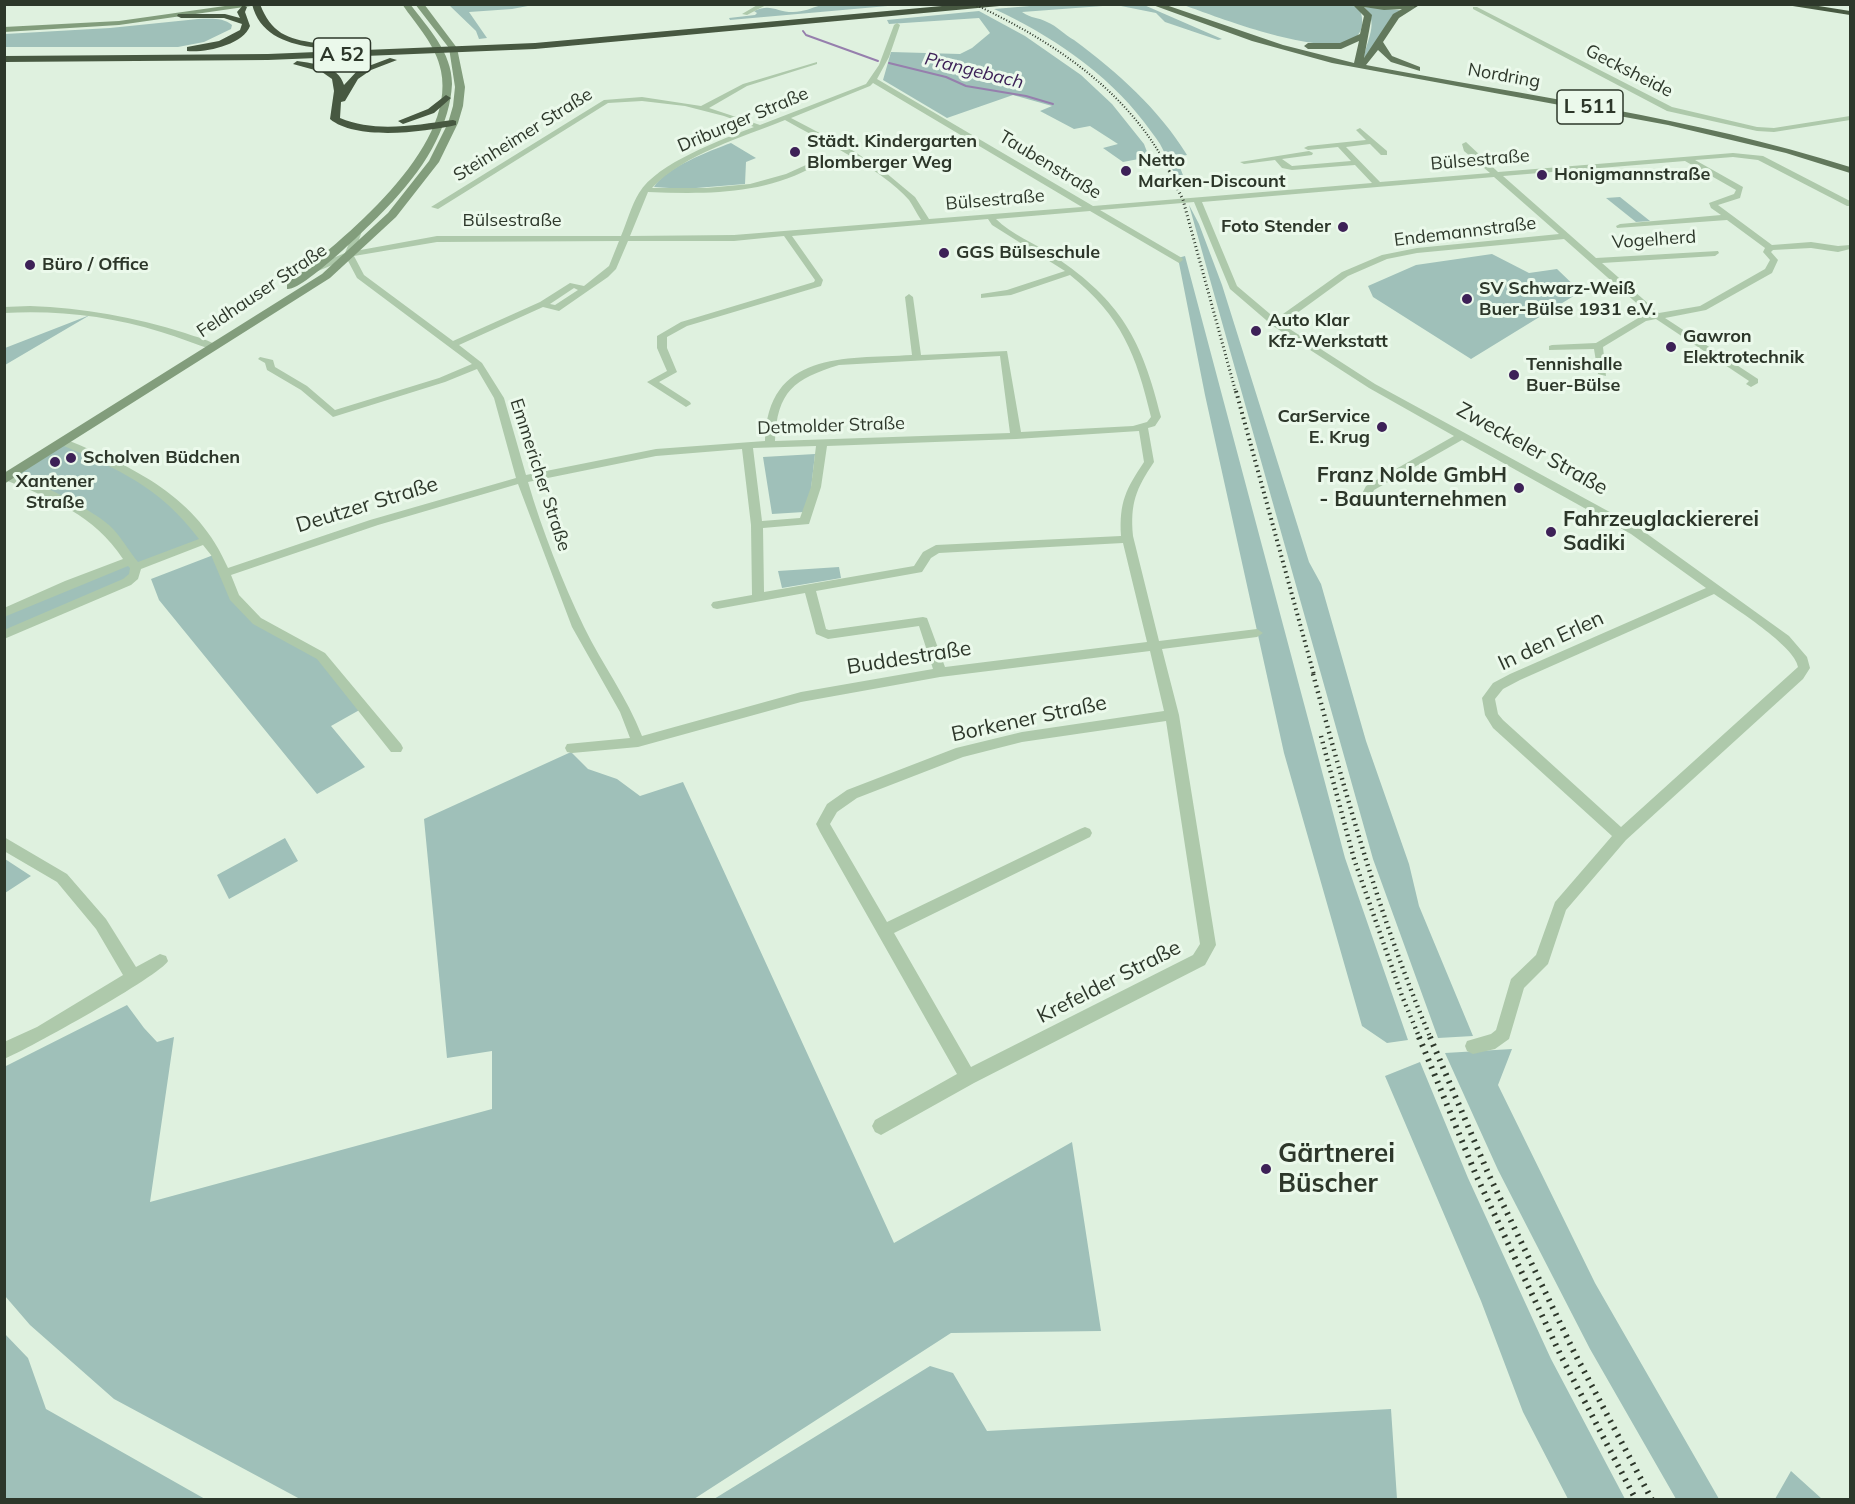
<!DOCTYPE html>
<meta charset="utf-8">
<style>
body{margin:0}
#map{position:relative;width:1855px;height:1504px;overflow:hidden;background:#dff1df;font-family:Mulish,sans-serif}
canvas{display:block}
.frame{position:absolute;inset:0;border:6px solid #2d372a;pointer-events:none}
</style>
<div id="map">
<canvas width="1855" height="1504"></canvas>
<div class="frame"></div>
</div>
<script>
const g = document.querySelector('canvas').getContext('2d');
g.lineJoin = 'round';
function paint(path, color) { g.fillStyle = color; g.fill(path, 'evenodd'); }
function trace(path, color, width, dash) { g.strokeStyle = color; g.lineWidth = width; g.lineCap = dash ? 'butt' : 'round'; g.setLineDash(dash || []); g.stroke(path); }
function write(font, color, halo, rows, align = 'center') {
  g.font = font + ' Mulish,sans-serif'; g.lineWidth = 6; g.setLineDash([]); g.textBaseline = 'middle'; g.strokeStyle = halo; g.fillStyle = color; for (const [text, x, y, turn = 0] of rows) {
    g.save(); g.translate(x, y); g.rotate((+turn || 0) * Math.PI / 180); g.textAlign = isNaN(turn) ? turn : align; if (halo) g.strokeText(text, 0, 0); g.fillText(text, 0, 0); g.restore();
  }
}
const green = new Path2D(`
 M1054,4l90,1 78,34 -4,1 -53,-18 -9,-9 -40,-8 -94,7c10,7 16,5 25,10 10,4 18,13 27,18 43,32 85,69 113,115l-11,2 10,26v4c-13,-10 -18,-29 -26,-43 -5,-8 -11,-15 -16,-22 -37,-49 -95,-88 -150,-113z
 M449,5h84l-21,4 -43,3 18,26 -8,1 -3,-8z
 M821,5h78l-169,15 -1,-2 26,-3 2,-2 -3,-2c17,-8 22,1 39,1 10,0 19,-4 28,-7z
 M1183,5h169l8,4c24,77 -151,4 -177,-4z
 M1364,7l36,3 -8,6 -24,39 -4,3c2,-17 16,-36 0,-51z
 M979,11l46,25 56,39 31,29 32,40 5,13 -26,5 -20,-14 15,-4 -28,-18 -16,3 -34,-18 12,-5 -39,-11 -66,23 -64,-38 8,-28 69,2 12,-6 18,-15 -11,-15 -90,6 -2,-4z
 M198,19c11,0 25,-2 34,6l-1,4 -27,13 -26,5h-173v-13l105,-6z
 M731,143l25,15 -10,4 -1,22 -61,5 -30,-2c11,-19 55,-36 77,-44z
 M1620,197l30,24 -14,1 -30,-24z
 M1189,205l10,19 23,61 87,277 12,22 45,157 43,123 10,42 54,130 -35,2 -65,-179z
 M1492,254l37,19 28,-4 25,24 -10,4 -101,62 -98,-62 -5,-11 48,-21z
 M1185,256l160,602 63,182 -21,3 -25,-17 -78,-273 -79,-358 -27,-137z
 M90,315l-85,50v-17z
 M63,442l88,42 55,56 -70,27 -2,9 -129,59v-22l124,-52 -41,-44 -79,-39z
 M815,454l-4,35 -7,23 -32,2 -9,-57z
 M216,554l18,43 23,24 64,35 42,52 -32,18 34,41 -48,27 -158,-194 -8,-21z
 M839,567l2,11 -59,10 -4,-17z
 M571,752l17,17 29,10 23,17 43,-14 211,461 178,-101 29,189 -150,2 -257,166h-394l-186,-100 -84,-74 -25,-29 -1,-229 123,-62 17,23 13,14 17,-5 -24,165 342,-93v-58l-45,7 -23,-239z
 M285,838l13,23 -69,38 -12,-24z
 M5,859l26,17 -26,17z
 M1512,1049l-14,36 97,198 124,216h-43l-86,-150 -92,-179 -53,-117z
 M1420,1062l48,116 83,181 74,140h-57l-45,-87 -42,-111 -96,-225z
 M4,1333l24,25 18,51 159,90h-200z
 M930,1366l23,7 34,58 404,-22 6,90h-683z
 M1791,1471l31,28h-47z`);
const stream = new Path2D(`
 M803,31l3,4 72,26
 M889,63l57,14 20,9 60,10 27,8`);
const street = new Path2D(`
 M759,4h9l-21,11 -5,-1z
 M1473,7h4l195,100 85,20 17,1 76,-12v4l-76,12 -17,-1 -90,-20 -194,-102z
 M897,23l3,2 -11,32 -12,22 216,127 279,-23 -17,-18 -63,5 -10,-2 -7,-8 -31,4 -4,-2 69,-11 4,2 -1,2 -30,4 10,7 59,-5 -13,-14 -30,3 -4,-2 4,-2 58,-6 -10,-10 4,-2 27,23v4h-6l-11,-11 -24,3 34,35 110,-9 -26,-22 -2,-7 4,-2 32,30 235,-19 30,3 87,45v5h-3l-89,-46 -25,-3 -38,3 48,27 -3,11 -22,7 54,40 39,-3 27,4 12,-1v4l-12,3 -27,-4 -38,2 -2,2 7,8 -6,13 -66,37 -41,8 93,61v4l-7,4 -5,-3 3,-3 -93,-62 -10,2 -43,26 3,29 -8,-2 -4,-25 -45,1v-4l3,-1 44,-2 44,-26 10,-2 -86,-76 -147,14 -30,6 -39,17 -66,48 93,60 264,144 150,108 18,21 3,11 -7,11 -177,161 -60,70 -18,54 -24,24 -15,51 -14,10 -22,5 -6,-3 -2,-5 2,-5 24,-7 5,-4 15,-51 25,-24 19,-53 57,-66 -119,-108 -8,-13 -3,-17 11,-15 17,-9 196,-86 -75,-54 -169,-94 -88,50 -7,15h-8l-2,-2 9,-17 88,-50 -85,-48 -96,-62 -43,-37 -36,-87 -94,8 82,48 1,2 -4,3 -89,-52 -94,8c15,15 40,25 58,37 67,45 88,84 107,161l-6,9 -7,2 6,34c-18,27 -24,41 -21,74l26,105 98,-12 6,4 -6,4 -95,12 17,66 37,230 -11,20 -231,118 -93,52 -6,-3 -3,-6 3,-6 82,-46 -137,-242 -4,-8 11,-20 20,-14 109,-42 66,-16 142,-21 -14,-60 -210,26 -139,25 -163,45 -66,6 -5,-1 -2,-4 2,-4 63,-6 -10,-26 -48,-85 -54,-143 -140,41 -147,50 8,20 22,23 64,35 76,91 2,4 -2,4h-10l-74,-93 -64,-35 -23,-24 -19,-45 -8,-10 -62,24 -3,10 -7,6 -127,54v-9l119,-51 6,-5 1,-6 -2,-2 -124,51v-9l61,-27 58,-22c-29,-44 -70,-60 -118,-79v-4c19,-4 89,35 104,49 12,11 19,25 29,37l61,-23c-40,-53 -81,-70 -140,-95v-4h8c67,27 131,57 161,128l142,-48 146,-42 -22,-80 -17,-29 -32,13 -112,35 -32,-27 -34,-20 -2,-7 -7,-4 2,-2 13,3 2,7 32,19 28,24 104,-32 33,-14 -115,-86 -10,-19 -34,14h-6v-4l38,-16 9,-22 4,-2 4,2 -7,20 82,-15h184c6,-14 10,-30 18,-43 18,-30 82,-53 115,-66l-30,-11 -39,-10 -43,-5 -34,2 -170,106 -7,-2 173,-107 38,-3 59,9 42,-22 74,-22v2l-70,22 -38,22 51,17 106,-41 13,-19 15,-40zM873,83l209,124 -153,12 -14,-22 -30,-25 -33,-22 -61,-32 79,-32zM785,120c37,21 96,48 124,80 4,6 8,14 12,20l-187,15 -104,1 18,-44c55,2 111,3 161,-23v-4h-3l-20,9 -36,10 -44,4h-54c32,-34 91,-51 133,-68zM1685,161l51,29 -2,4 -25,9 2,5 10,7 -101,9 -4,2 1,2 110,-8 38,28 -2,4 7,8 -5,9 -65,37 -41,7 -57,-50 113,-7 4,-3 -1,-2 -122,7 -93,-82zM1494,177l65,57 -142,14 -35,7 -40,17 -66,47 -39,-33 -35,-84zM988,219l4,6 73,46 -58,19 -26,4v4l30,-3 59,-20c52,42 66,79 81,142l-4,5 -14,4 -112,6 -14,-81 -86,4 -8,-58 -4,-3 -4,3 7,58c-69,4 -144,-4 -147,86l-109,8 -130,26 -22,-77 -22,-35 -23,-18 84,-38 16,4 49,-34 8,-8 12,-28h106l50,-5 31,44 -1,2 -133,40 -24,14v12l10,23 -20,11 39,25 5,-3 -1,-2 -31,-20 18,-10 -10,-24v-11l20,-11 134,-40 2,-6 -31,-44zM619,241l-10,25 -25,20 -14,-3 -30,19 -87,39 -89,-66 -10,-19 83,-14zM574,288l4,2 -23,15 -5,-1zM1000,356l10,77 -235,8c2,-50 19,-62 64,-76zM1139,431l5,31c-18,27 -25,40 -23,74l-185,9 -13,7 -9,14 -150,26 -1,-64 46,-4 12,-37 6,-41 189,-7zM816,446l-5,41 -11,31 -38,3 -9,-73zM742,449l9,76 1,70 -39,7 -2,3 2,3 4,1 88,-16 11,41 12,5 91,-13 14,43 -132,23 -159,44c-15,-39 -40,-72 -58,-109 -22,-46 -42,-97 -56,-145l128,-26zM1123,543l24,99 -202,25 -18,-49 -4,-1 -94,13 -3,-1 -10,-38 106,-19 9,-14 8,-5zM1714,594c19,13 81,52 84,73l-177,160 -118,-107 -5,-6 -3,-15 8,-10 17,-9zM1166,721l34,223 -7,11 -222,112 -77,-134 196,-96 2,-4 -2,-4 -5,-2 -5,2 -193,93 -57,-98 7,-12 20,-14 106,-41 59,-15z
 M30,306c54,2 104,11 155,27 11,4 25,7 34,14l-5,3c-18,-5 -35,-13 -53,-18 -51,-16 -103,-22 -157,-19v-6z
 M4,837l63,37 39,45 30,48 24,-13 6,2 2,5c-7,14 -141,89 -164,98v-17l33,-15 86,-52 -27,-46 -39,-47 -53,-31z`);
const secondary = new Path2D(`
 M239,4h26l-146,21 -115,7v-5l115,-6z
 M402,4h8c18,24 42,48 42,80 -1,20 -7,39 -16,57 -10,21 -26,41 -42,59 -14,16 -91,92 -107,89v-6c55,-42 170,-134 154,-212 -5,-26 -24,-45 -39,-67z
 M415,4h9l33,44 8,39 -2,19 -5,17 -19,39 -43,55 -66,61 -326,206v-11l318,-199 66,-61 41,-52 19,-38 5,-17 2,-19 -6,-39z`);
const primary = new Path2D(`
 M1150,4h13l120,41 71,18 5,-22 -18,8h-33l-4,-3 4,-3h32l20,-9 4,-18 -12,-12h69l-22,14 -16,24 9,14 28,11v4l-29,-9 -13,-12 -12,15c162,31 326,52 484,102v6l-64,-20 -118,-28 -336,-62 -80,-22zM1364,7l20,3 18,-1 -9,5 -29,44 8,-43z`);
const highway = new Path2D(`
 M252,4h8c11,29 27,35 56,39 7,1 13,1 18,4 -6,4 -15,1 -23,0 -27,-4 -52,-14 -59,-43z
 M964,4h57l-486,45 -267,11 -264,2v-6l264,-2 267,-11z
 M1411,4h11l-7,3z
 M1780,4h26l44,7v4z
 M243,5l4,2 -2,5 5,14c-7,19 -45,27 -63,25v-4l32,-6 21,-11 2,-6 -18,-6h-43l-4,-2 1,-2h47l15,4 -3,-6z
 M390,58l7,2 -26,10 -13,9 -13,22 -4,1 -1,16c35,15 76,7 113,2l3,1v4c-31,7 -100,16 -126,-6l4,-28 -2,-12 -10,-7 -29,-8 4,-3c18,3 41,4 47,24l14,-15z
 M446,95l5,3 -17,15 -31,11 -5,-3 30,-12z`);
const railFar4 = new Path2D(`
 M974,4c80,38 155,87 196,168`);
const railFar3 = new Path2D(`
 M1169,171l14,29 53,193`);
const railFar2 = new Path2D(`
 M1236,391l78,284`);
const railFar1 = new Path2D(`
 M1313,674c34,124 67,246 118,365
 M1321,736l33,123 48,137 18,43`);
const rail = new Path2D(`
 M1419,1037l57,138 85,181 75,144
 M1430,1037l58,136 86,179 78,148`);
const markers = [
 [795,152,6,"#3d2157"],
 [1126,171,6,"#3d2157"],
 [1542,175,6,"#3d2157"],
 [1343,227,6,"#3d2157"],
 [944,253,6,"#3d2157"],
 [30,265,6,"#3d2157"],
 [1467,299,6,"#3d2157"],
 [1256,331,6,"#3d2157"],
 [1671,347,6,"#3d2157"],
 [1514,375,6,"#3d2157"],
 [1382,427,6,"#3d2157"],
 [71,458,6,"#3d2157"],
 [55,462,6,"#3d2157"],
 [1519,488,6,"#3d2157"],
 [1551,532,6,"#3d2157"],
 [1266,1169,6,"#3d2157"]
];
const farWaternames = [
 ["Prangebach",974,71,14]
];
const farStreetnames = [
 ["Gecksheide",1629,71,27],
 ["Nordring",1504,76,10],
 ["Driburger Straße",743,120,-23],
 ["Steinheimer Straße",523,135,-32],
 ["Bülsestraße",1480,160,-5],
 ["Taubenstraße",1050,165,31],
 ["Bülsestraße",995,200,-5],
 ["Bülsestraße",512,221],
 ["Endemannstraße",1465,232,-7],
 ["Vogelherd",1654,240,-4],
 ["Feldhauser Straße",262,291,-34],
 ["Detmolder Straße",831,426,-2],
 ["Emmericher Straße",540,475,72]
];
const farPoinames = [
 ["Städt. Kindergarten",807,142],
 ["Blomberger Weg",807,163],
 ["Netto",1138,161],
 ["Marken-Discount",1138,182],
 ["Honigmannstraße",1554,175],
 ["Foto Stender",1331,227,"right"],
 ["GGS Bülseschule",956,253],
 ["Büro / Office",42,265],
 ["SV Schwarz-Weiß",1479,289],
 ["Buer-Bülse 1931 e.V.",1479,310],
 ["Auto Klar",1268,321],
 ["Kfz-Werkstatt",1268,342],
 ["Gawron",1683,337],
 ["Elektrotechnik",1683,358],
 ["Tennishalle",1526,365],
 ["Buer-Bülse",1526,386],
 ["CarService",1370,417,"right"],
 ["E. Krug",1370,438,"right"],
 ["Scholven Büdchen",83,458],
 ["Xantener",55,482,"center"],
 ["Straße",55,503,"center"]
];
const shields = [
 [342,55,57],
 [1590,107,66]
];
const shieldNames = [
 ["A 52",342,55],
 ["L 511",1590,107]
];
const streetNames = [
 ["Zweckeler Straße",1532,449,29],
 ["Deutzer Straße",367,505,-17],
 ["In den Erlen",1551,641,-25],
 ["Buddestraße",909,658,-9],
 ["Borkener Straße",1029,719,-12],
 ["Krefelder Straße",1109,982,-27]
];
const poiNames = [
 ["Franz Nolde GmbH",1507,476],
 ["- Bauunternehmen",1507,500],
 ["Fahrzeuglackiererei",1563,520,"left"],
 ["Sadiki",1563,544,"left"]
];
const nearPoinames = [
 ["Gärtnerei",1278,1154],
 ["Büscher",1278,1184]
];
paint(green, '#9fc0b9');
trace(stream, '#967fad', 2);
paint(street, '#aec9ab');
paint(secondary, '#829d7c');
paint(primary, '#62785c');
paint(highway, '#475841');
trace(railFar4, '#2d372a', 2, [1, 2]);
trace(railFar3, '#2d372a', 3, [1, 3]);
trace(railFar2, '#2d372a', 4, [1.5, 4]);
trace(railFar1, '#2d372a', 4.5, [1.5, 4.5]);
trace(rail, '#2d372a', 6, [2, 6]);
for (const [x, y, r, color] of markers) { const dot = new Path2D(); dot.arc(x, y, r, 0, 2 * Math.PI); g.fillStyle = color; g.fill(dot); trace(dot, '#ebf9eb', 2); }
write('italic 18px', '#3d2157', '#ebf9eb', farWaternames);
write('18px', '#2d372a', '#ebf9eb', farStreetnames);
write('bold 18px', '#2d372a', '#ebf9eb', farPoinames, 'left');
for (const [x, y, w] of shields) { const box = new Path2D(); box.roundRect(x - w / 2, y - 17, w, 34, 4.5); g.fillStyle = '#ebf9eb'; g.fill(box); trace(box, '#2d372a', 1.5); }
write('bold 20px', '#2d372a', null, shieldNames);
write('21px', '#2d372a', '#ebf9eb', streetNames);
write('bold 21px', '#2d372a', '#ebf9eb', poiNames, 'right');
write('bold 26px', '#2d372a', '#ebf9eb', nearPoinames, 'left');
</script>
